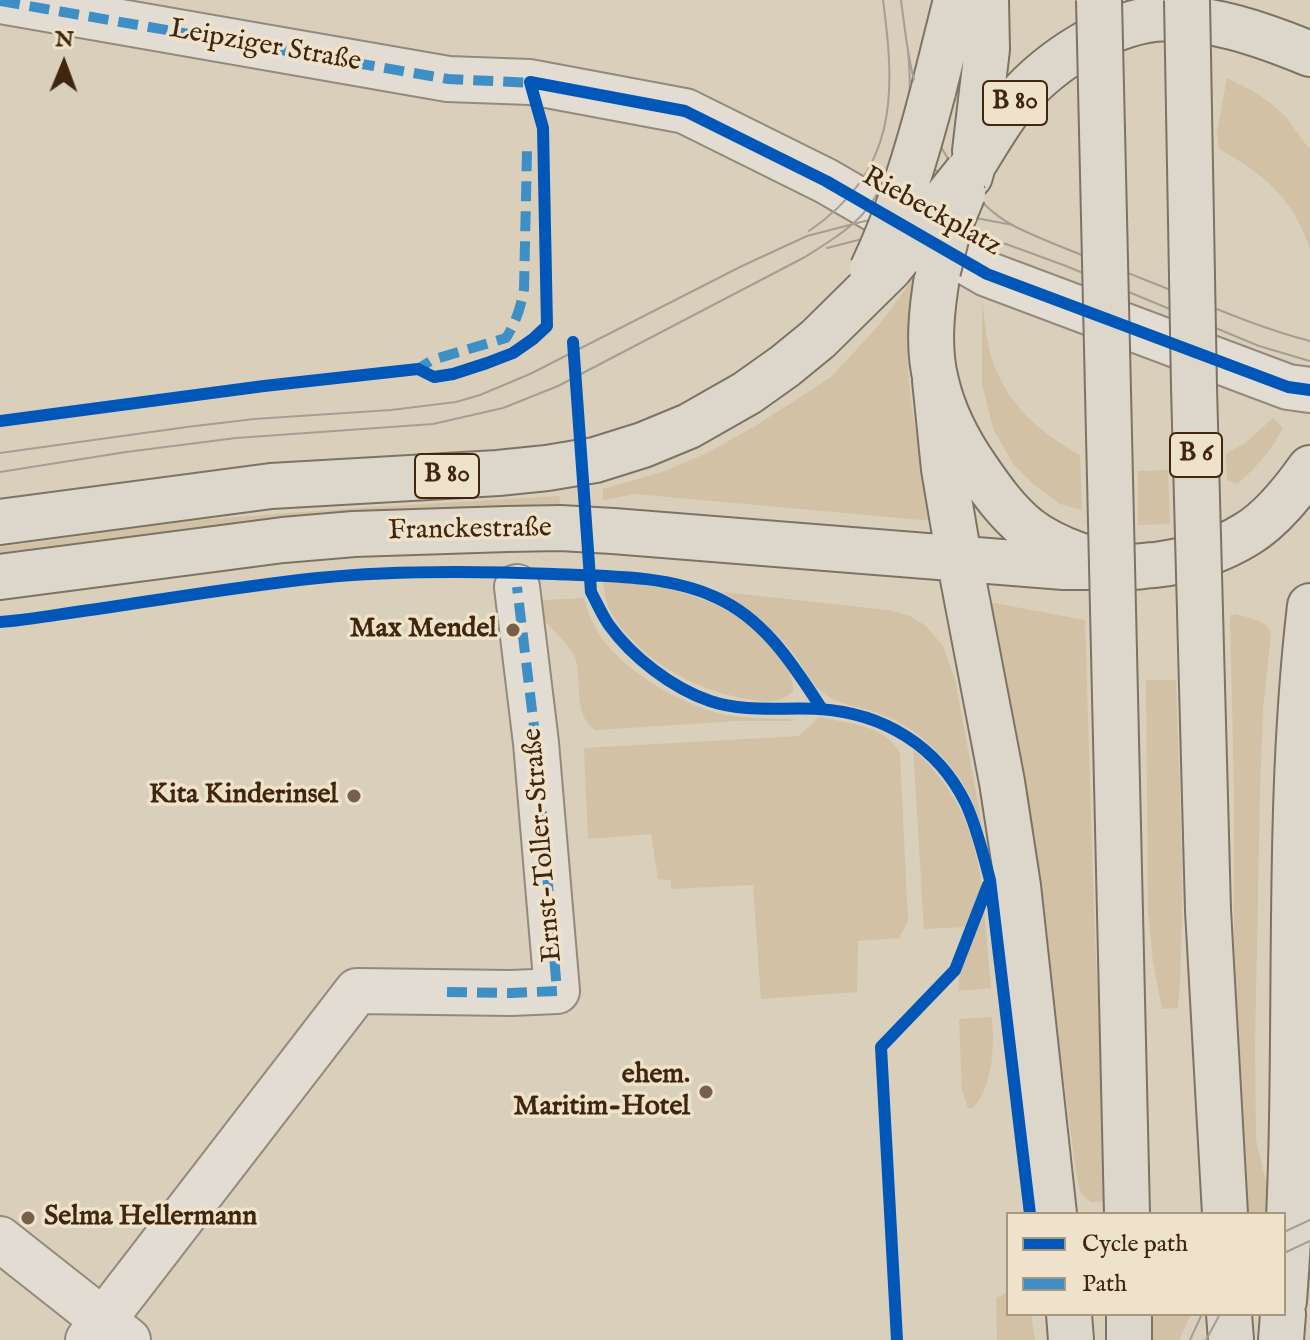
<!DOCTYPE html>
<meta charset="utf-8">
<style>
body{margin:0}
#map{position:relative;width:1310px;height:1340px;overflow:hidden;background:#dacfbb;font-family:"IM FELL English",serif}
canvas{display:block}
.legend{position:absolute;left:1006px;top:1212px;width:280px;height:104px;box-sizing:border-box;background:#efe2ca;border:2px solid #a9967f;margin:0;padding:10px 14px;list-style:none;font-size:24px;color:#40250f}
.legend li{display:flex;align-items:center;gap:16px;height:40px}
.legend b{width:40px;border:2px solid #a9967f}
.north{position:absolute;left:24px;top:24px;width:80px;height:80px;-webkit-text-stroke:6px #efe2ca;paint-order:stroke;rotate:1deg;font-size:22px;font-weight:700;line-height:32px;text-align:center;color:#40250f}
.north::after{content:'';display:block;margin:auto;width:28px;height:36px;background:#40250f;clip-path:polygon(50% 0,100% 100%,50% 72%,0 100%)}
</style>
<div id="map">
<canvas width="1310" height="1340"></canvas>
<ul class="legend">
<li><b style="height:10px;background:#0057b8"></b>Cycle path</li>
<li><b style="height:10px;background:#3f8fc7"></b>Path</li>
</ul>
<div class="north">N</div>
</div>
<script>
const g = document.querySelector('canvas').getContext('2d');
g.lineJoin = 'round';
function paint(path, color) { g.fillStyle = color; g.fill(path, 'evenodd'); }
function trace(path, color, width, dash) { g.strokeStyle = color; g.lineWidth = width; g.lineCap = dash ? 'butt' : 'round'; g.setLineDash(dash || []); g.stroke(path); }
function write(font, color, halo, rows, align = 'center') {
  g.font = font + ' "IM FELL English",serif'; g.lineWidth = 7; g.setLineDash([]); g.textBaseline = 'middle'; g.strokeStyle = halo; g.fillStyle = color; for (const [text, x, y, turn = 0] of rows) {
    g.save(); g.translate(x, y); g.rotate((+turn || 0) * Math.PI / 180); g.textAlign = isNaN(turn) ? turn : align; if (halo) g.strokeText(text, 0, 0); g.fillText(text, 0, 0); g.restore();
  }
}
const green = new Path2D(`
 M1227,78l26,13 16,11 17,15 24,33v99c-17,-51 -46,-75 -91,-100l-2,-18z
 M917,273c-3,14 -8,29 -9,43 -5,67 12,140 25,205l-298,-27 -32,6v-11l62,-18 44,-19 48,-27 74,-48 48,-52z
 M982,301c2,14 3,29 6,43 11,52 47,87 92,111l2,55 -22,-6 -28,-21 -19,-19 -20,-36 -11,-45z
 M1273,418l10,10c-12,23 -26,39 -46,56l-10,-4 -1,-26 19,-11z
 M1168,470l2,54 -32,1v-54z
 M559,496l2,9c-73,3 -146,4 -218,9 -115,8 -229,27 -343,45v-12l198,-27 143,-11z
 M603,582c64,1 131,17 172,70 9,12 19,23 18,39 -12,13 -29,11 -46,8 -49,-8 -100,-35 -130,-77 -9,-12 -12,-24 -14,-40z
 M723,592l165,18 22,6 16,10 17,20 12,33 28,151c-5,-10 -8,-23 -13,-34 -18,-35 -48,-64 -84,-80 -19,-8 -49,-11 -63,-23 -13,-11 -20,-27 -30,-40 -20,-25 -43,-44 -70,-61z
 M584,598c3,10 6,20 11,29 21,40 81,75 123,86 24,6 50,5 74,6l-1,2h-53l-143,9c-23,-15 -12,-51 -20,-73 -4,-10 -21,-26 -29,-35l-20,1 -2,-22z
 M989,602l96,18 9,293 13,288 -16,1 -10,-8 -5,-22 -25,-186z
 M1236,614c12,4 31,6 35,19l-8,76 -3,82 -5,256 1,93 12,50v24h-34v-424l-4,-174z
 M1146,680h30c3,109 11,218 2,328l-16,1 -9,-47 -5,-50z
 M819,717c27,6 69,8 81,37l8,167 -9,17 -41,3 -1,51 -96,7 -8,-114 -82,4v-9l-13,-1 -7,-45 -63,5 -4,-91 215,-12z
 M913,749c35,32 55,65 64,112 2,7 5,18 4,25 -2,12 -11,29 -16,41l-41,2z
 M984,909l7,79 -32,3c-2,-29 14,-56 25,-82z
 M992,1017c2,30 2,67 -19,91h-5l-6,-18 -3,-71z
 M1008,1292v22h23l4,26h-38l-1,-42z
 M1147,1314h44l-12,26h-31z`);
const minor = new Path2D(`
 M0,1l448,78 82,3 155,29 141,70 161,93 301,113 22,3
 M0,1239l128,101
 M88,1340l269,-349 154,2 46,-2 -21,-248 -19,-156`);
const major = new Path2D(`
 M933,92l23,-92
 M975,151l12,-102 -1,-49
 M970,176l3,-11c12,-19 24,-40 37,-57 32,-41 92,-83 145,-89 51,-5 109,16 155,35
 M938,271c-6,35 -11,75 -2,110 7,31 23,62 41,88 15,22 30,43 51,60 26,20 70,35 103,38 7,0 16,-2 24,-2 33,-4 63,-13 92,-31 25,-15 46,-42 63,-66
 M935,380l9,89 15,89 43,224 16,104 36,328
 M0,522l271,-36 227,-13 49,-5 48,-8 48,-15 46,-19 58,-33 38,-27 33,-27 72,-71
 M0,577l283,-37 71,-6 153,-5 53,-1 53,3 451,36h68
 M1208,910l17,304
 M1120,913l7,301
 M1284,1301c18,-231 -1,-465 26,-695
 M1069,1314l2,26
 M1129,1314v26
 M1229,1314l2,26
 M1281,1340l2,-26`);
const tram = new Path2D(`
 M901,0c4,30 7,61 16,90 15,50 50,111 97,136 40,20 83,34 124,51 57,22 113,49 172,64
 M907,112l11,25 30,56 25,27
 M809,231c88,-60 87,-135 74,-231
 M827,248l39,-10 66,-7 36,3 38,10 60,22 193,80 51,15
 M0,453l187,-26 67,-8 137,-9 65,-8 24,-7 50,-21 212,-108 65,-30 58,-15 70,-8 35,4 43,8
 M0,472l126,-20 110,-14 197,-14 70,-16 55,-22 247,-129c19,-12 39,-24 55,-40 27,-29 45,-80 49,-118 2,-17 0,-33 -1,-49
 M1284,1232l26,-12
 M1284,1253l26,-12
 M1190,1340l12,-26
 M1206,1340l14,-26`);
const majorBridge = new Path2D(`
 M1099,0l21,913
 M1187,0l7,387 14,523
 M890,268l77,-96
 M872,270c27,-57 45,-117 61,-178
 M938,271l11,-44 14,-34`);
const quiet = new Path2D(`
 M0,1l448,78 87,4
 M423,372l-5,-3 14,-9 74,-22c10,-16 15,-31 18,-49l3,-138
 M447,992l64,1 46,-2 -21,-248 -19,-156`);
const cycleway = new Path2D(`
 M573,342l18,250c6,11 11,23 18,33 23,32 63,63 101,76 35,12 73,6 109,8 64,4 119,37 147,95 11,24 17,50 24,76l40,334
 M0,421l264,-35 154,-17 16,8 19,-3 34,-11 26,-10 20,-14 14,-13 -4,-198 -13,-46 155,29 141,70 161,93 301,113 22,3
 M0,622c30,-2 60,-8 90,-12 76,-11 152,-24 228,-32 78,-8 158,-7 236,-4 52,2 113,1 161,23 50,22 79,69 107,112
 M897,1340l-16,-293 74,-77 33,-85`);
const markers = [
 [513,630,8,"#76604b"],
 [354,796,8,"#76604b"],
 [706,1092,8,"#76604b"],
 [28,1218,8,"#76604b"]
];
const shields = [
 [1015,103,64],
 [1196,455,52],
 [447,476,64]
];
const shieldNames = [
 ["B 80",1015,103],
 ["B 6",1196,455],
 ["B 80",447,476]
];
const streetNames = [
 ["Leipziger Straße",265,47,10],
 ["Riebeckplatz",931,213,29],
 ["Franckestraße",470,531,-1],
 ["Ernst-Toller-Straße",544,845,-95]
];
const poiNames = [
 ["Max Mendel",497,630],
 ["Kita Kinderinsel",338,796],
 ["ehem.",690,1076],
 ["Maritim-Hotel",690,1108],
 ["Selma Hellermann",44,1218,"left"]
];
paint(green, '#d2c1a5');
trace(minor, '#93897c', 48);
trace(major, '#7c7365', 48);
trace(minor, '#e2dcd2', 44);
trace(major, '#ddd7cb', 44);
trace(tram, '#a49e94', 2);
trace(majorBridge, '#7c7365', 48, []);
trace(majorBridge, '#ddd7cb', 44);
trace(quiet, '#3f8fc7', 10, [20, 10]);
trace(cycleway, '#0057b8', 12);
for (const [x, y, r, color] of markers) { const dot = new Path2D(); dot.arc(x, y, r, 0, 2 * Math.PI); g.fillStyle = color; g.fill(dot); trace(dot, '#efe2ca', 3); }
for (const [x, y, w] of shields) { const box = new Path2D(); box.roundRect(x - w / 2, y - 22, w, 44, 6); g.fillStyle = '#efe2ca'; g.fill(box); trace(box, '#40250f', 2); }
write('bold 26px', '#40250f', null, shieldNames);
write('28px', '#40250f', '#efe2ca', streetNames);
write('bold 28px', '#40250f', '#efe2ca', poiNames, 'right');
</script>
